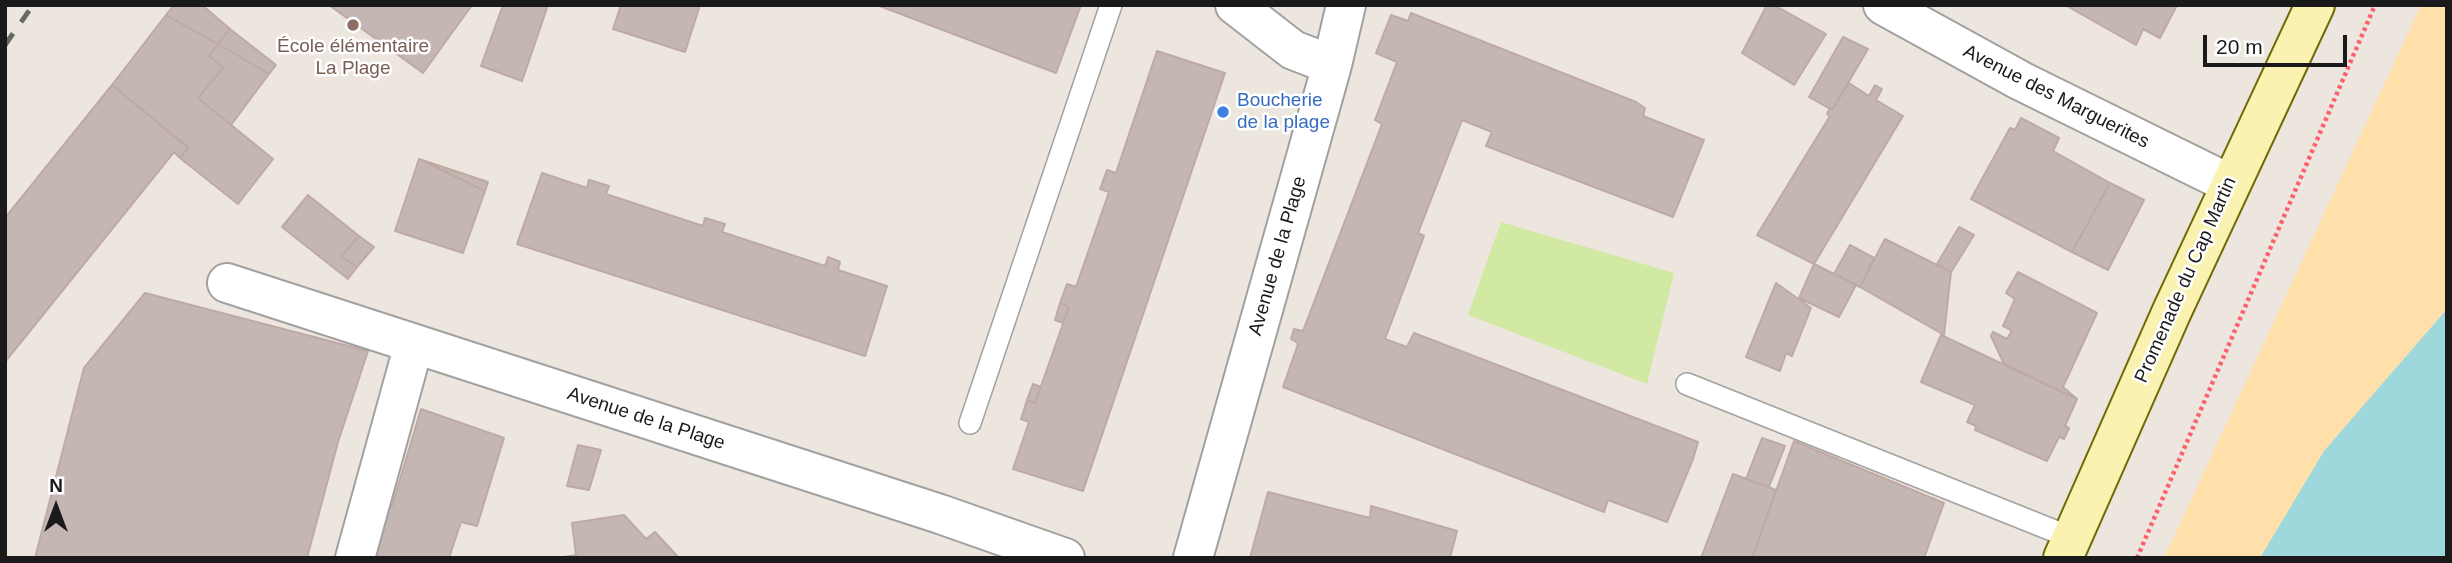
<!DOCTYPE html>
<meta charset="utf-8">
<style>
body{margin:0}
#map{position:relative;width:2452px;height:563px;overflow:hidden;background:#ede6df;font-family:Arial,sans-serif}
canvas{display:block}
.frame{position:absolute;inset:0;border:7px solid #1a1a1a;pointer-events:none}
.north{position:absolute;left:21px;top:472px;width:70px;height:70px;-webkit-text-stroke:5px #fff;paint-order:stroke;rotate:0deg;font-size:19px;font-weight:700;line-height:28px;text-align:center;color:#1a1a1a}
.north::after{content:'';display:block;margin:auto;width:24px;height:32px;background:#1a1a1a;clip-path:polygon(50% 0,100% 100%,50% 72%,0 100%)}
.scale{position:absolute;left:2203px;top:35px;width:144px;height:32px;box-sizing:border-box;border:4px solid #1a1a1a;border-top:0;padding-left:9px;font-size:21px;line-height:24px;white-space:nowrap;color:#1a1a1a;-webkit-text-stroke:5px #fff;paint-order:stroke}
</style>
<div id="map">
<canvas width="2452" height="563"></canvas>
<div class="frame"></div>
<div class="north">N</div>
<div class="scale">20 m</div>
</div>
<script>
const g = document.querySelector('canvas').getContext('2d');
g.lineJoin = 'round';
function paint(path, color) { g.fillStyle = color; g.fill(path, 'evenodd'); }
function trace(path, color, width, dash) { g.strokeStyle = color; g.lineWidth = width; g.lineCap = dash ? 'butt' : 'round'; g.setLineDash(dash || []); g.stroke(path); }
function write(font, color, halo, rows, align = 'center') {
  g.font = font + ' Arial,sans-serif'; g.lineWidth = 5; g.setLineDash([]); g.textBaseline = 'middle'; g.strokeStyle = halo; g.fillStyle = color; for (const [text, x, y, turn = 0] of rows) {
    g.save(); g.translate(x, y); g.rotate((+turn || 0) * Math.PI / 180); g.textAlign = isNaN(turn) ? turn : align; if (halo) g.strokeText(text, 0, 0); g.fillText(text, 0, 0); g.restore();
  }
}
const grass = new Path2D(`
 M1501,222l173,51 -27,111 -179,-69z`);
const sand = new Path2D(`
 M2421,5h26v266h-3l3,4v34l-123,142 -64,107h-96z`);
const water = new Path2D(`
 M2447,309v249h-187l64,-107z`);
const building = new Path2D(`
 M174,5h28l28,24 -12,15 -52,-29z
 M329,5h143l-49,68z
 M503,5h45l-26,76 -41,-15z
 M621,5h79l-15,47 -72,-23z
 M877,5h204l-25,68z
 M1767,5h7l52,29 -32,51 -52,-32z
 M2065,5h112l-17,33 -17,-9 -7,16z
 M1411,13l225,89 9,6 -2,8 61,24 -31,77 -187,-71 6,-14 -30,-12 -44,113 6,3 -39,103 22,8 7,-14 284,109 -5,17 -26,63 -59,-22 -4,12 -321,-125 14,-40 1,-4 -7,-4 3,-10 9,2 79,-207 -7,-4 22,-58 -21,-9 15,-38 17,6z
 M166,15l52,29 -9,12 14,12 -25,30 75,61 -35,45 -58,-46 8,-11 -76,-62z
 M230,29l46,36 -7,9 -51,-30z
 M1843,37l25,12 -36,61 -23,-13z
 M218,44l51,30 -38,51 -33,-27 25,-30 -14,-12z
 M1157,51l68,22 -142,418 -70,-22 16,-47 -8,-3 6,-19 8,3 34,-96 -9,-4 7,-19 9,3 33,-95 -9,-3 7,-19 9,3z
 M1849,83l20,13 6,-11 7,4 -6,11 27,16 -89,148 -57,-29 65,-106 8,-13 -3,-2 3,-6 2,2z
 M112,85l76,63 -8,10 -6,-6 -169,210v-144z
 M2021,118l38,20 -6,13 57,32 -38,69 -101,-53 39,-71 5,2z
 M419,159l69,23 -3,9z
 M419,159l66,32 -22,62 -68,-22z
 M542,173l45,15 2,-8 20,6 -3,8 97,32 2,-8 20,6 -3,8 103,34 3,-9 12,5 -2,8 49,16 -22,70 -348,-112z
 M2110,183l34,17 -36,70 -36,-18z
 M308,195l51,41 -18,20 16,11 -9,12 -66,-52z
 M1959,227l15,8 -23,37 -14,-8z
 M359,236l15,11 -17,20 -16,-11z
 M1885,239l66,33 -7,63 -84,-48z
 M1850,245l24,13 -14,29 -26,-13z
 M1814,264l42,21 -17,32 -40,-19z
 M2018,272l79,41 -34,74 14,12 -73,-35 -13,-28 2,-4 14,7 4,-7v-2l-8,-4 12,-27 -9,-6z
 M1776,283l35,25 -19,48 -6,-3 -6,18 -34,-14z
 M145,293l223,58 -30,91 -31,116h-272l49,-190z
 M1060,303l9,4 -6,16 -8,-3z
 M1941,335l136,64 -12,27 4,2 -5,11 -5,-2 -12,24 -72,-31 1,-4 -9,-4 8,-17 -54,-23z
 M1033,384l8,3 -6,16 -8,-3z
 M421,409l83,29 -27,88 -16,-4 -12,36h-92l16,-59 19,7z
 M1762,438l23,8 -16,41 -23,-8z
 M1794,441l150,62 -20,55h-172z
 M578,445l23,5 -12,40 -22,-4z
 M1733,474l43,16 -24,68h-51z
 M1268,492l102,26 1,-12 86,25 -7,27h-200z
 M624,515l22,24 9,-7 24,26h-121l18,-3 -4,-32z`);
const path = new Path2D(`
 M2137,558l238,-553`);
const lane = new Path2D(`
 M1687,384l385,154
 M970,423l141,-418`);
const street = new Path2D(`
 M1235,5l58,45 39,15
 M1883,5l138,76 209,103
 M227,283l713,231 125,44
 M355,558l59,-214
 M1193,558l139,-493 14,-60`);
const secondary = new Path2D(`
 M2063,558l109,-247 143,-306`);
const rail = new Path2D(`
 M5,45l28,-40`);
const markers = [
 [353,25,7,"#8d6e63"],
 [1223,112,7,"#3f7fe0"]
];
const educationNames = [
 ["École élémentaire",353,47],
 ["La Plage",353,69]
];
const streetNames = [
 ["Avenue des Marguerites",2056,97,27],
 ["Avenue de la Plage",1278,256,-74],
 ["Promenade du Cap Martin",2186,280,-66],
 ["Avenue de la Plage",646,419,18]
];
const shopNames = [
 ["Boucherie",1237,101],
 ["de la plage",1237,123]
];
paint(grass, '#d1e9a3');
paint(sand, '#ffe0ab');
paint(water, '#9ed8dc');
paint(building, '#c4b7b3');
trace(building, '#beaaa2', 2);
trace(lane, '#a1a1a1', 24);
trace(street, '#a1a1a1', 42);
trace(secondary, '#706a03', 42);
trace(path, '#fc616b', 4.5, [3.5, 3.5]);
trace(lane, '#fff', 21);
trace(street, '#fff', 38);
trace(secondary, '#faf2b0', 38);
trace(rail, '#686868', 5, [14, 14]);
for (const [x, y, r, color] of markers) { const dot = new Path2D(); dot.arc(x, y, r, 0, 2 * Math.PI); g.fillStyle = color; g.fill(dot); trace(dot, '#fff', 2.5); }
write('19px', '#785e54', '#fff', educationNames);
write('19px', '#1a1a1a', '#fff', streetNames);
write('19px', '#366cbe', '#fff', shopNames, 'left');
</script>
